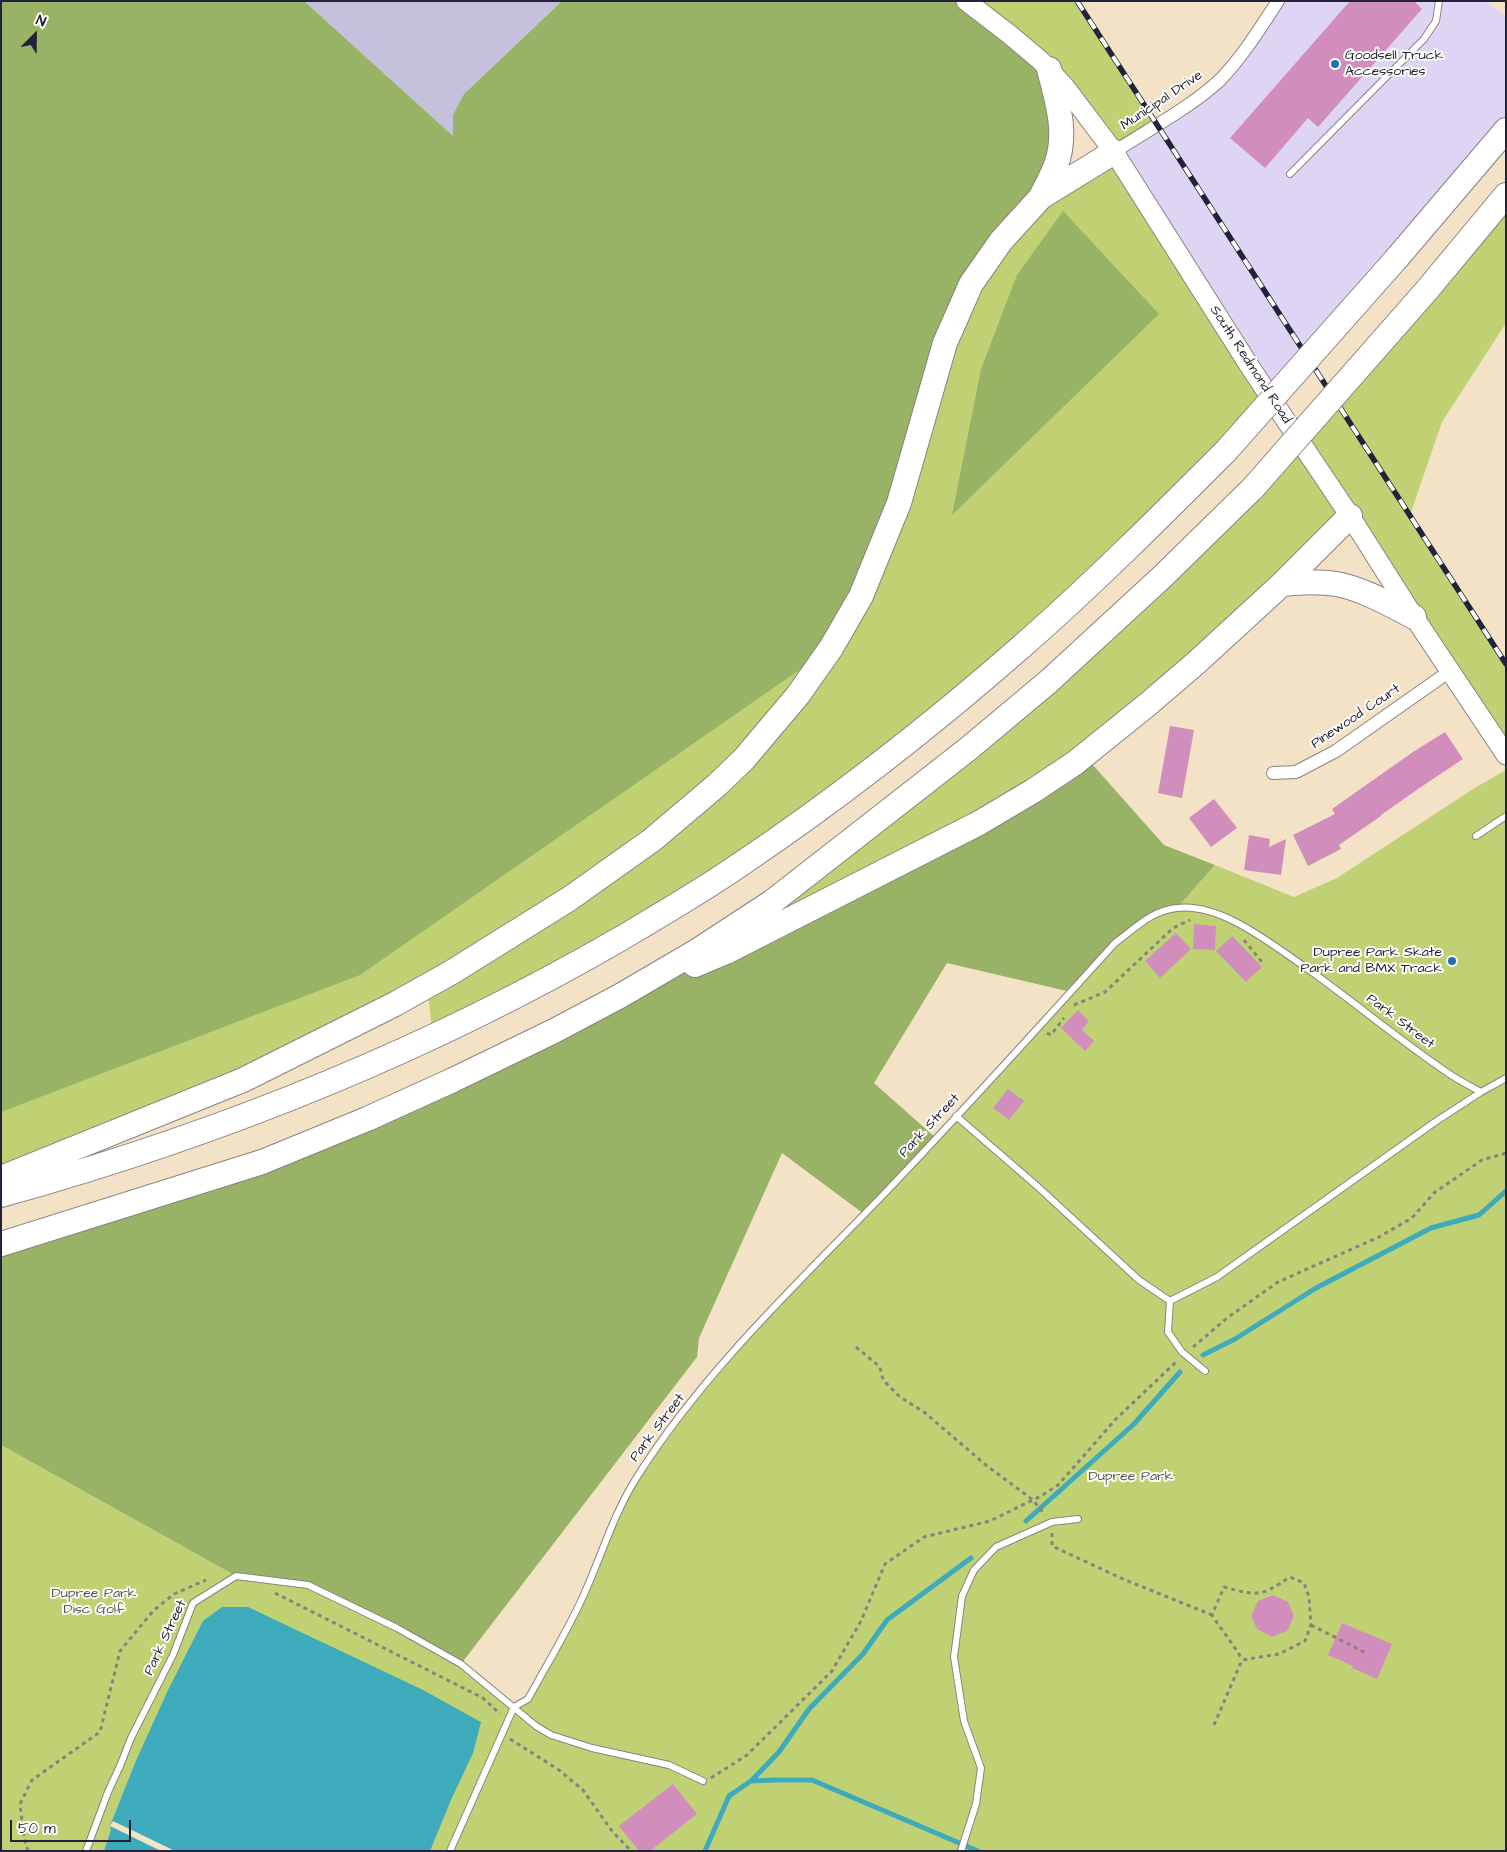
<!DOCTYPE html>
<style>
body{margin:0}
#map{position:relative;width:1507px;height:1852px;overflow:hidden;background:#f3e2c6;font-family:"Architects Daughter",sans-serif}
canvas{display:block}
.frame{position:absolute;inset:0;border:2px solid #22223b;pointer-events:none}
.north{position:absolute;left:10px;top:10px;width:50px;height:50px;-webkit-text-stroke:4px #fdfcf7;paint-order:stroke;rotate:23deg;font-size:14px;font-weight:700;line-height:20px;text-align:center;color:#22223b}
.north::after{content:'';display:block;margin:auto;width:18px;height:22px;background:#22223b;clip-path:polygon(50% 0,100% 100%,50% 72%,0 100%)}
.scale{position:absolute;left:10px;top:1820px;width:121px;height:22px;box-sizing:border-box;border:2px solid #22223b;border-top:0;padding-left:6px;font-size:15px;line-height:18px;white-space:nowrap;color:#22223b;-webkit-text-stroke:4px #fdfcf7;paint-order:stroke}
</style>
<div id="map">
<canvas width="1507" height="1852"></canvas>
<div class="frame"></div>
<div class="north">N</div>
<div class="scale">50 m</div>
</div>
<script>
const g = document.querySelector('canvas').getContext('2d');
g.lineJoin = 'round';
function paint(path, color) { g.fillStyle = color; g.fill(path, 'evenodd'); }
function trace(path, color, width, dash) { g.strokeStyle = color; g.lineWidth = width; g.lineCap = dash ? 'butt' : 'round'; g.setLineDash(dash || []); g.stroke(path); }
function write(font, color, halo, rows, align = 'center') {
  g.font = font + ' "Architects Daughter",sans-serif'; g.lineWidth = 4; g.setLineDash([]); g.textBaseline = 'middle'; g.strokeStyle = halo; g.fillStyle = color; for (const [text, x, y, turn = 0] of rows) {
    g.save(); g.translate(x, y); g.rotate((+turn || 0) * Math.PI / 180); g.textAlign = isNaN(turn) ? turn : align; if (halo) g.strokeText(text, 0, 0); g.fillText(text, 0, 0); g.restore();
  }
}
const built = new Path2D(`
 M1278,1h208l20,15v114l-234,271 -158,-249 88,-57z`);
const industrial = new Path2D(`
 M304,1h258l-98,93 -10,43z`);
const green = new Path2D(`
 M966,1h110l80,123 -41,27 157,250 -180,182 -312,253 -347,201 -6,-51 -426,190v-90l944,-743 56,-102 113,-89z
 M1506,195v128l-64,99 -32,93 96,149v91l-155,-238 -276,246 -349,189 436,-375z
 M1506,770v1081h-1505v-406l235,131 72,9 153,79 53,43 14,-8 56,-105 53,-117 82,-109 396,-425 37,-27 40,-7 -15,-1 38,-43 79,32 43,-19 136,-89z`);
const forest = new Path2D(`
 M1,1h303l149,135v-21l11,-21 98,-93h404l75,60 16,103 -86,120 -72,219 -68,145 -471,327 -359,137z
 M1063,211l96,103 -207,201 29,-146 36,-94z
 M1084,755l80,90 51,20 -38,43 -12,2 -50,33 -44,49 -124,-29 -73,120 62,55 -72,76 -82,-61 -83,185 -2,19 -236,307 -153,-79 -72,-9 -235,-131v-201l261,-82 292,-131z`);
const water = new Path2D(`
 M222,1607h26l175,83 58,32 -8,31 -22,47 -21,51h-326l7,-21 -1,-4 25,-63 33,-73 35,-69z`);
const pier = new Path2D(`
 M113,1821l62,30h-14l-51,-25z`);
const stream = new Path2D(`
 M1203,1355l32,-16 81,-51 115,-60 48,-13 27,-24
 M1026,1521l108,-97 46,-52
 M751,1781l28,-29 30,-43 54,-55 24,-34 84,-62
 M705,1851l24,-55 22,-15 24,-1h37l166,71`);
const building = new Path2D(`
 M1350,1h64l8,8 -104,118 -10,-9 -43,50 -35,-30z
 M1170,726l24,4 -12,68 -24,-5z
 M1445,732l18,27 -42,28 -40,28v1l-42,29 2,4 -33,17 -15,-31 42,-21 -3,-5 81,-57z
 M1214,799l23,29 -26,19 -22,-29z
 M1249,835l21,4 -1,8 17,-8 -5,36 -37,-5z
 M1194,924l22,2 -1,24 -22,-1z
 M1176,933l15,16 -31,29 -15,-17z
 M1232,936l30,31 -16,15 -30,-31z
 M1078,1010l11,11 -7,9 12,11 -9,10 -24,-23z
 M1008,1089l16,12 -15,19 -16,-12z
 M1273,1595l15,7 6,14 -7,15 -15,6 -15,-8 -6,-13 7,-15z
 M1342,1623l50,21 -15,35 -25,-11 1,-2 -25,-11z
 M673,1784l24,30 -47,37h-11l-20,-25z`);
const path = new Path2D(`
 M1244,940l18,22
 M1074,1005l31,-13 68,-64 17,-8
 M1047,1033l4,2 13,-17
 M856,1347l24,20 3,13 17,17 24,15 63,54 46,34 12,15
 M1193,1347l34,-29 51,-36 101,-45 33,-19 23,-26 47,-32 24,-7
 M1052,1533v13l71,33 89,36
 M275,1593l208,105 17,16
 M1311,1625l57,29
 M1214,1725l28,-65 37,-6 26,-13 6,-16 -2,-28 -5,-14 -14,-6c-30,20 -32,19 -66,10l-12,28c10,16 22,29 30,45
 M510,1739l49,31 24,20 29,41 19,20
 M711,1778l36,-23 85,-84 29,-50 24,-57 39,-27 66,-16 51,-25 17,-11 58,-66 61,-58
 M28,1851l-4,-13 -4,-34 12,-24 68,-48 20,-81 33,-40 21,-17 32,-14`);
const lane = new Path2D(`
 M1290,174l134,-135 12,-18 3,-20
 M1476,836l30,-20
 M956,1116l81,70 102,94 31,21 47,-24 218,-155 46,-30
 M1170,1301l-2,31 14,20 23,19
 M86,1851l22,-59 12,-26 11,-28 42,-83 20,-52 43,-27 72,9 89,43 64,36 75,62 15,9 41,13 77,17 34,16
 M450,1851l64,-144 14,-8c19,-35 41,-70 57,-107 17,-38 29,-79 52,-115 66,-105 162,-195 248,-284 78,-82 154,-166 230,-250 19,-14 37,-33 62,-35 44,-5 93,35 128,59 48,34 94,73 143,106 10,7 22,13 33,19l25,-14
 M961,1851l15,-47 5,-36 -17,-47 -10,-64 8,-61 12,-26 22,-23 56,-25 26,-3`);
const street = new Path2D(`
 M1114,152c35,-23 74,-43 105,-71 22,-22 42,-54 59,-80
 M1273,773l23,-1 40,-21 114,-80`);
const secondary = new Path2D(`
 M966,1l43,33 32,27 24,26 49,65 138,218 98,146 64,101 92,138`);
const highway = new Path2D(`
 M1041,197c5,-11 11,-21 15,-32 12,-32 1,-64 -7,-96
 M1397,258l109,-128
 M1427,290l79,-95
 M1282,584c18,-2 36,-3 54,0 25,4 55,21 78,33
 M695,965l31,-13 253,-129 54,-32 42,-28 72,-58 49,-42 86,-79 68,-68
 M1,1178l242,-98 152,-76 57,-32 117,-73 83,-59 65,-55 27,-26 54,-64 33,-47 30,-52 38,-93 46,-160 26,-59 30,-43 40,-44 73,-45
 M1,1195c216,-60 424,-143 619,-256 39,-23 80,-47 118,-73 98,-66 193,-140 282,-218 72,-63 139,-130 206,-197
 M1,1244l261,-82 105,-43 86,-39 101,-49 66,-35 77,-45 75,-49 196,-153 80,-67 114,-105 91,-89`);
const rail = new Path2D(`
 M1077,1l429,663`);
const highwayBridge = new Path2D(`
 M1226,451l171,-193
 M1253,488l174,-198`);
const markers = [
 [1335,64,5,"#1f6fb2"],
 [1452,961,5,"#1f6fb2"]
];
const poiNames = [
 ["Goodsell Truck",1345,56],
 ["Accessories",1345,72],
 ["Dupree Park Skate",1442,953,"right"],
 ["Park and BMX Track",1442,969,"right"]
];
const streetNames = [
 ["Municipal Drive",1162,101,-34],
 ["South Redmond Road",1250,365,57],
 ["Pinewood Court",1356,717,-34],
 ["Park Street",1400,1022,37],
 ["Park Street",930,1126,-47],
 ["Park Street",658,1428,-53],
 ["Park Street",166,1638,-65]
];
const parkNames = [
 ["Dupree Park",1131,1477],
 ["Dupree Park",94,1594],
 ["Disc Golf",94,1610]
];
paint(built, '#ded5f5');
paint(industrial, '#c3c1db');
paint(green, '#c0d174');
paint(forest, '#98b366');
paint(water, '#3dabbb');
paint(pier, '#f3e2c6');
trace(stream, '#3dabbb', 5);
paint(building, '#d18ebd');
trace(lane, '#8a8280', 8);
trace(street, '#8a8280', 14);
trace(secondary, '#8a8280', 21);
trace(highway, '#8a8280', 26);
trace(path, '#8a8280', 3, [4, 4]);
trace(lane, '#fff', 6);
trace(street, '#fff', 12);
trace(secondary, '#fff', 19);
trace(highway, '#fff', 24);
trace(rail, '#22223b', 5.5);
trace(rail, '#fdfcf7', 4, [11]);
trace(highwayBridge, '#8a8280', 26, []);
trace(highwayBridge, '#fff', 24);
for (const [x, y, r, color] of markers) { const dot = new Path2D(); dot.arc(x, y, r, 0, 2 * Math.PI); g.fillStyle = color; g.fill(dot); trace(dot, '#fdfcf7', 2); }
write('14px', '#22223b', '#fdfcf7', poiNames, 'left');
write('14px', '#22223b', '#fdfcf7', streetNames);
write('14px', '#51574c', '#fdfcf7', parkNames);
</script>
